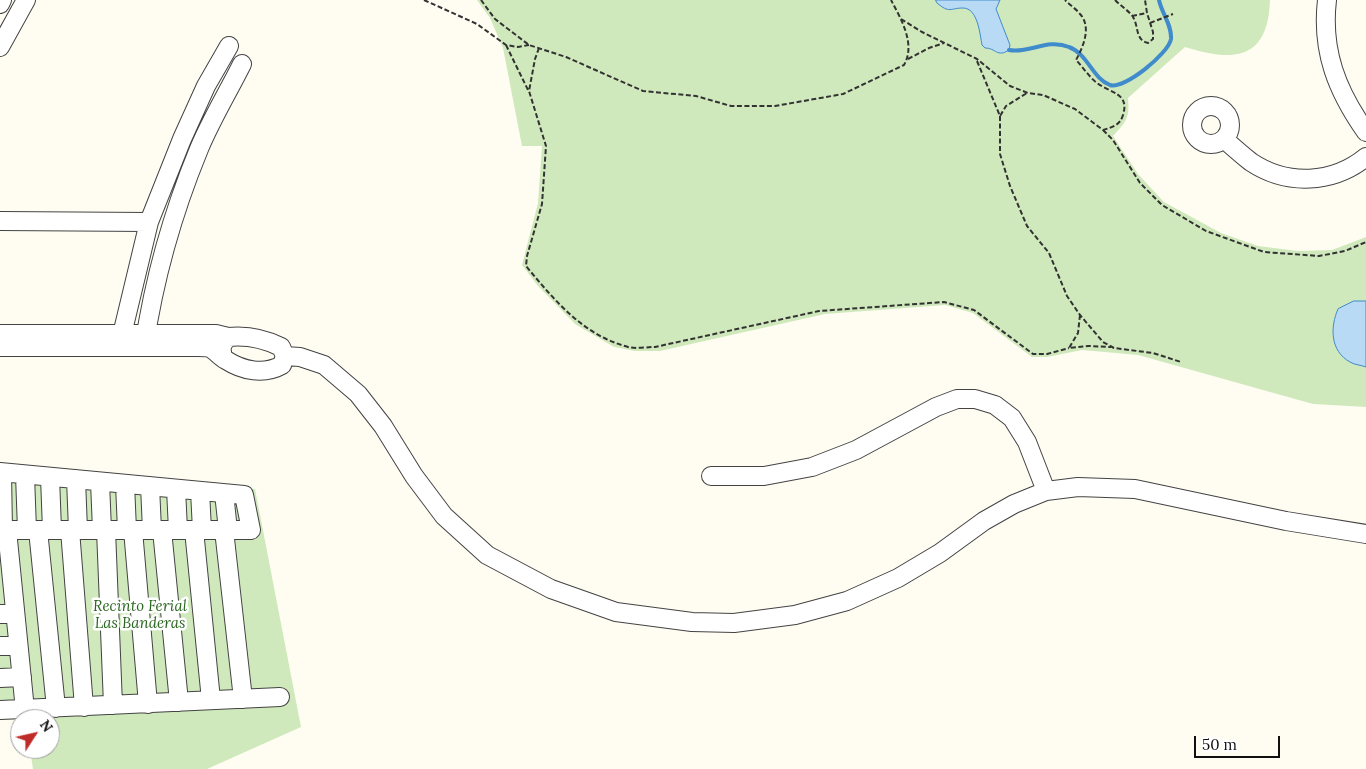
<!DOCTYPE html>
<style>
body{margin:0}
#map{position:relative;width:1366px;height:769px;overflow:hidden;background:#fffdf2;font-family:Lora,serif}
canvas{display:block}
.north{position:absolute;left:10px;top:709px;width:50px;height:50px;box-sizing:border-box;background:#fff;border:1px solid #9f9f9f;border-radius:50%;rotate:55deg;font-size:14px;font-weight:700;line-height:20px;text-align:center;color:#101010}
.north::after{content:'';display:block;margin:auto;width:18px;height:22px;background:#be2b29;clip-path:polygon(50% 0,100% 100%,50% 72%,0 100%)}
.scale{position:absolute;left:1194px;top:736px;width:86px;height:22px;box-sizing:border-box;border:2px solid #101010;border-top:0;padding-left:6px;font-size:15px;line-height:18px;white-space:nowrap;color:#101010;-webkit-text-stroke:4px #fff;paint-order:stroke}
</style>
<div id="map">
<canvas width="1366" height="769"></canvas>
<div class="north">N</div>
<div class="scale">50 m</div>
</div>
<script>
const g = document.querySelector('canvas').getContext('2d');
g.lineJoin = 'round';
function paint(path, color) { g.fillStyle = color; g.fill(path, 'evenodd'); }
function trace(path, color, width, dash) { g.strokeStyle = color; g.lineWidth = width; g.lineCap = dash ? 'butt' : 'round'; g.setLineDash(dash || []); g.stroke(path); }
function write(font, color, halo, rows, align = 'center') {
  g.font = font + ' Lora,serif'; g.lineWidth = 5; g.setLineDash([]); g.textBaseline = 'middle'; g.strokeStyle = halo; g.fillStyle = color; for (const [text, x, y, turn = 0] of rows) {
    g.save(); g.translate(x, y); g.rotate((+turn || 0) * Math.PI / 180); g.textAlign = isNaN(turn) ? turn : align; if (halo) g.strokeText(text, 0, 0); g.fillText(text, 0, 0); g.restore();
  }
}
const green = new Path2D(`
 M477,0h793c-2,61 -37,62 -85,47l-57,51c2,20 -2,24 -15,38l25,38 26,28 57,31 37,13 40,5 34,-1 34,-13v170l-53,-3 -175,-49 -56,-5 -35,7h-15l-59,-44 -28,-8 -120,9 -165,37h-25l-21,-4 -39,-23 -37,-38 -16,-21 16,-62 4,-57h-20l-19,-98 -13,-30z
 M0,467l255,22 46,238 -94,42h-174l-3,-20h20v-30l-50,1z`);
const water = new Path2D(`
 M936,0h64l-4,9 14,36 -1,5c-12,8 -13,-2 -24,-2l-3,-3c-2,-10 -4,-37 -19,-37 -13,0 -13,6 -26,-5z
 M1354,301h12v66c-5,-2 -11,-2 -16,-5 -20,-11 -20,-35 -12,-53z`);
const stream = new Path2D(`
 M1009,50c20,4 38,-12 60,-3 19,7 23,31 41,38 14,5 59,-32 61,-46 1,-14 -9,-25 -12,-39`);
const path = new Path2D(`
 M424,0l53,24 29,21 12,2 11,-2
 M481,0l14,19 34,26 37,12 77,34 53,5 35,10h44l68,-12 61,-29c12,-21 -3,-46 -13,-65
 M1115,0c6,6 14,11 18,17 6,10 2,23 15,26l5,-4v-7l-6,-19 -2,-13
 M1132,16l15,-3
 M901,19l21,13 55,27 33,27 18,7 15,2 32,14 28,21c10,-3 17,-5 20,-15 7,-22 -13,-22 -26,-32 -8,-6 -14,-16 -21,-23 7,-13 16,-33 4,-46 -4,-5 -10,-9 -15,-14
 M1150,23l23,-9
 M506,45l22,45
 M539,48l-4,11 -6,32 17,55 -4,58 -15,52 -1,10c29,35 57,69 102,81 8,2 19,0 27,0l164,-36 125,-9 30,8 59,44h14l22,-6
 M908,59l21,-11 15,-5
 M977,61l23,55 6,-10 21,-13
 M1000,116v38l10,32 17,40 22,27 18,43 13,19 23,27 11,6 39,5 28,9
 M1103,130l10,10 27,43 22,22 44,26 58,21 55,4 26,-5 21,-9
 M1080,315l-2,18 -9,15 19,-2 23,1`);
const minor = new Path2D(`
 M1327,0c-6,51 10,91 39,132
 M0,4l2,-4
 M0,47l26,-47
 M1192 125a19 19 0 1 1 38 0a19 19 0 1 1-38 0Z
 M1224,139c9,8 18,16 27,23 36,24 82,22 115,-5
 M0,221l149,1
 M0,334h216l12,3
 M0,347h198c4,0 9,0 12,1 6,3 10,9 16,12 17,11 38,15 56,5l3,-9 -4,-9c-16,-8 -34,-12 -53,-10 -7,8 -8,12 -4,22
 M119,347l30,-125 33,-83 24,-53 23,-40
 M144,347c10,-68 29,-135 55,-198 12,-29 29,-57 43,-85
 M285,356l15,1 24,8 34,29 25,32 31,50 30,40 43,39 64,34 65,23 76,10 42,1 61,-8 52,-14 51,-23 42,-25 44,-32 30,-17 32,-13 32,-4 57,2 151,32 80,13
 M0,472l244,23 7,35h-251
 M2,473l1,57
 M25,475l2,55
 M711,476h53l48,-9 44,-17 80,-43 21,-8h18l20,6 17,13 15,24 19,49
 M50,477l2,53
 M76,479l2,51
 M100,482l2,48
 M125,484l2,46
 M150,486l2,44
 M176,489l2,41
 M200,491l2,39
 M224,493l4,37
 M7,530l18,180
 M38,530l18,178
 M70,530l14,177
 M106,530l7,175
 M133,530l15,174
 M162,530l17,172
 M194,530l17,170
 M224,530l19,169
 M0,614h15
 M0,646h18
 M0,678l22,-1
 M0,710l280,-13`);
const parkNames = [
 ["Recinto Ferial",140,607],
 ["Las Banderas",140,624]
];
paint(green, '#d0e9bc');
paint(water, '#b8daf5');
trace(water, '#408bcc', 1);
trace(stream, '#408bcc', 4);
trace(minor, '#434343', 20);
trace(path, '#323232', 2, [5, 2.5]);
trace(minor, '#fff', 18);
write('italic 15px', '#2a6720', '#fff', parkNames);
</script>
